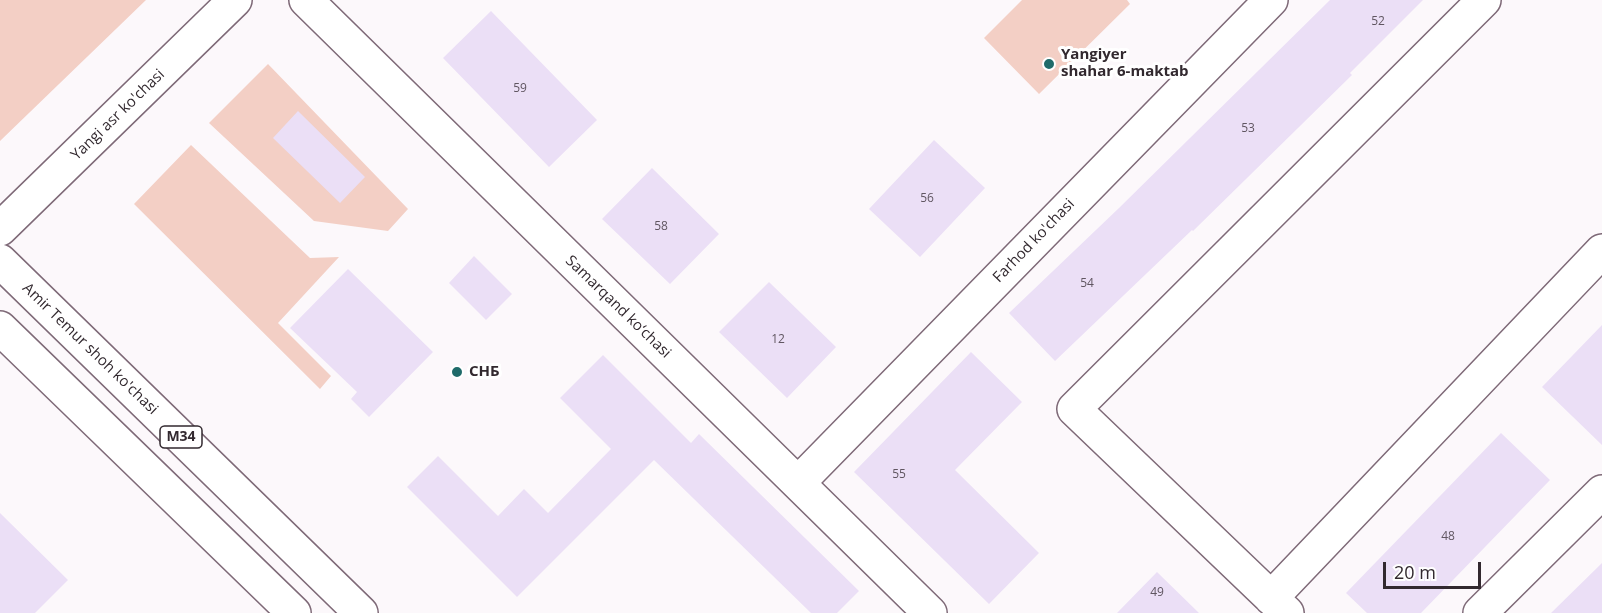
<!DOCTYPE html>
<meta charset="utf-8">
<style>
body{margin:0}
#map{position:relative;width:1602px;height:613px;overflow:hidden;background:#fcf8fb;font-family:"Open Sans",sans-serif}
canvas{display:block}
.scale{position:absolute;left:1383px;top:562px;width:98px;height:27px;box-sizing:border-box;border:3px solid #32292f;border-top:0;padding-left:8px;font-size:18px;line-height:21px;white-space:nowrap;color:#32292f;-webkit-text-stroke:4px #fff;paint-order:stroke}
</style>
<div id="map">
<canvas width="1602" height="613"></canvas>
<div class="scale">20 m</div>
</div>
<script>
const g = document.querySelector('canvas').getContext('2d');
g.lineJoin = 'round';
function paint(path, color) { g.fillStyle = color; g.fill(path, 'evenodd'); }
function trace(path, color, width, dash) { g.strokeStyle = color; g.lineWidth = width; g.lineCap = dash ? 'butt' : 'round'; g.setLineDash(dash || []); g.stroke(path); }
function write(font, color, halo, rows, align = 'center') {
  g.font = font + ' "Open Sans",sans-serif'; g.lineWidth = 6; g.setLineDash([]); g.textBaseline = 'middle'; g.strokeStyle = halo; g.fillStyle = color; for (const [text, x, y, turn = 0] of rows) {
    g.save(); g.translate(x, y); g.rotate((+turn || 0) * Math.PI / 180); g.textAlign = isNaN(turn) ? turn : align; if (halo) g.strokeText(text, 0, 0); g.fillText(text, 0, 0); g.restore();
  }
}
const green = new Path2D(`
 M0,0h146l-146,141z
 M1022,0h105l3,4 -91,90 -55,-56z
 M268,64l140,145 -20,22 -74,-10 -105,-98z
 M191,145l119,113 29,-1 -61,66 53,53 -11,13 -186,-185z`);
const building = new Path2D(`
 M1330,0h93l-73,73 2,2 -159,156 -1,-1 -137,131 -46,-48 110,-105z
 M491,11l106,109 -48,47 -106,-109z
 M298,111l67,66 -25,26 -67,-65z
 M934,140l51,48 -65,69 -51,-48z
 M652,168l67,66 -49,50 -68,-65z
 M474,256l38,38 -26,26 -37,-37z
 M348,269l85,83 -64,65 -18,-18 6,-7 -67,-64z
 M769,282l67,65 -49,51 -68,-66z
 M1602,325v120l-60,-58z
 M971,352l51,50 -67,68 84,83 -50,51 -135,-132z
 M603,355l88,88 8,-9 160,157 -22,22h-26l-157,-153 -137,137 -110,-110 31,-31 60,60 26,-27 24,24 63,-64 -51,-51z
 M1501,433l49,47 -129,133h-54l-21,-20z
 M0,513l68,67 -33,33h-35z
 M1602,563v50h-51z
 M1157,572l42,41h-82z`);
const minor = new Path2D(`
 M306,0l624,613
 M0,229l235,-229
 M798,483l473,-483
 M1271,598l331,-347
 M1287,613l-213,-204 410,-409
 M1480,613l122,-121`);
const highway = new Path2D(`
 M0,261l361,352
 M0,328l294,285`);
const markers = [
 [1049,64,6,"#1f6b6a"],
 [457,372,6,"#1f6b6a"]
];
const numberNames = [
 ["52",1378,22],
 ["59",520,89],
 ["53",1248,129],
 ["56",927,199],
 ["58",661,227],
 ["54",1087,284],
 ["12",778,340],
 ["55",899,475],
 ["48",1448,537],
 ["49",1157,593]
];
const shields = [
 [181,437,42]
];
const shieldNames = [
 ["M34",181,437]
];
const poiNames = [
 ["Yangiyer",1061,55],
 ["shahar 6-maktab",1061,72],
 ["СНБ",469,372]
];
const streetNames = [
 ["Yangi asr ko'chasi",118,115,-44],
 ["Farhod ko'chasi",1034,241,-46],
 ["Samarqand ko‘chasi",618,307,44],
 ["Amir Temur shoh ko'chasi",90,349,44]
];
paint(green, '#f3cfc5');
paint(building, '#ebdff6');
trace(minor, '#7e6977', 36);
trace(highway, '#7e6977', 36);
trace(minor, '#fff', 33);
trace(highway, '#fff', 33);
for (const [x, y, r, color] of markers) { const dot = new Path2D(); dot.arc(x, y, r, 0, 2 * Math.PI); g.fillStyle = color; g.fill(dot); trace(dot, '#fff', 2); }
write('12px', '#605661', null, numberNames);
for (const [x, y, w] of shields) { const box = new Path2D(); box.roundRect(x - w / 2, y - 11, w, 22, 4.5); g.fillStyle = '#fff'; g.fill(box); trace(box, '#32292f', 1.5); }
write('bold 14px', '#32292f', null, shieldNames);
write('bold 15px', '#32292f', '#fff', poiNames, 'left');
write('15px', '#32292f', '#fff', streetNames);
</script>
